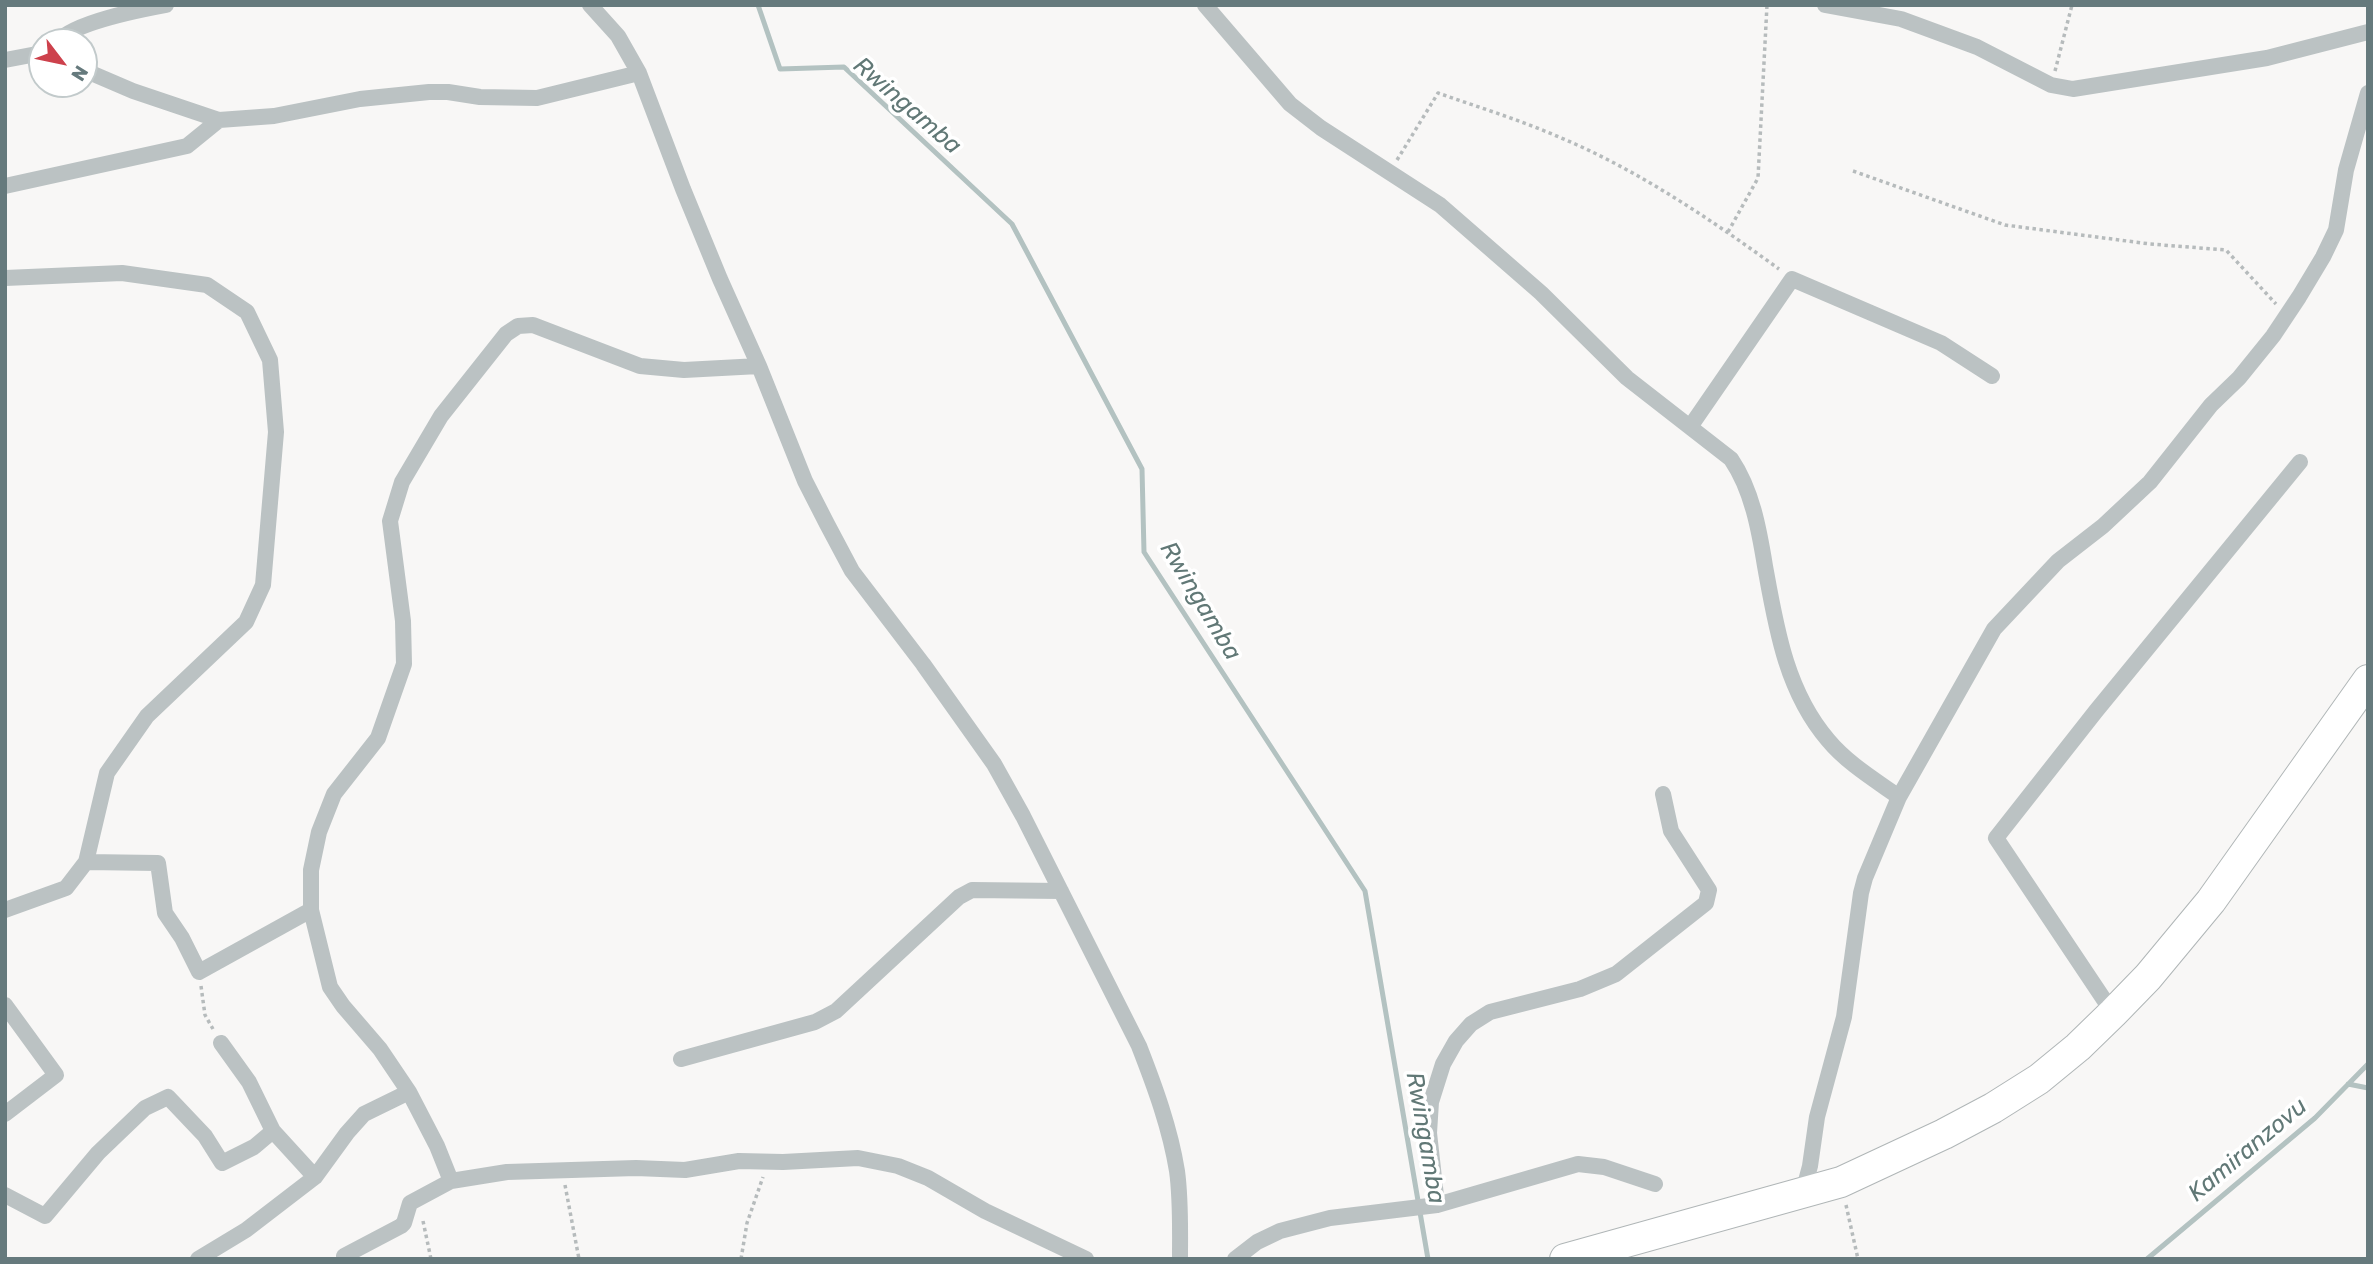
<!DOCTYPE html>
<style>
body{margin:0}
#map{position:relative;width:2373px;height:1264px;overflow:hidden;background:#f8f7f6;font-family:Rubik,sans-serif}
canvas{display:block}
.frame{position:absolute;inset:0;border:7px solid #667a7d;pointer-events:none}
.north{position:absolute;left:28px;top:28px;width:70px;height:70px;box-sizing:border-box;background:#fff;border:2px solid #c2cacb;border-radius:50%;rotate:122deg;font-size:19px;font-weight:700;line-height:28px;text-align:center;color:#667a7d}
.north::after{content:'';display:block;margin:auto;width:24px;height:32px;background:#cd414c;clip-path:polygon(50% 0,100% 100%,50% 72%,0 100%)}
</style>
<div id="map">
<canvas width="2373" height="1264"></canvas>
<div class="frame"></div>
<div class="north">N</div>
</div>
<script>
const g = document.querySelector('canvas').getContext('2d');
g.lineJoin = 'round';
function trace(path, color, width, dash) { g.strokeStyle = color; g.lineWidth = width; g.lineCap = dash ? 'butt' : 'round'; g.setLineDash(dash || []); g.stroke(path); }
function write(font, color, halo, rows, align = 'center') {
  g.font = font + ' Rubik,sans-serif'; g.lineWidth = 7; g.setLineDash([]); g.textBaseline = 'middle'; g.strokeStyle = halo; g.fillStyle = color; for (const [text, x, y, turn = 0] of rows) {
    g.save(); g.translate(x, y); g.rotate((+turn || 0) * Math.PI / 180); g.textAlign = isNaN(turn) ? turn : align; if (halo) g.strokeText(text, 0, 0); g.fillText(text, 0, 0); g.restore();
  }
}
const stream = new Path2D(`
 M758,5l22,64 64,-2 168,157 130,245 2,83 221,339 63,368
 M2348,1084l20,4
 M2147,1259l168,-141 53,-54`);
const path = new Path2D(`
 M2055,71l17,-66
 M1397,160l41,-67c40,14 82,27 121,44 79,33 151,82 220,132
 M1853,171l152,54 145,19 76,6 50,54
 M1728,232l30,-54 9,-173
 M201,986l4,29 8,14
 M565,1185l14,74
 M1846,1205l12,54
 M423,1221l8,38
 M741,1259l6,-36 16,-46`);
const street = new Path2D(`
 M590,5l28,31 21,37 44,116 37,90 39,87 46,115 22,43 25,47 71,93 71,100 29,52 116,230c16,41 31,82 38,125 4,29 3,59 3,88
 M1205,5l85,99 31,24 119,77 101,88 86,85 104,81c21,31 28,70 34,107 11,61 21,125 63,174 19,23 47,40 71,57
 M1825,5l76,14 76,28 74,38 22,4 194,-31 101,-26
 M57,42c18,-20 82,-32 109,-37
 M5,60l37,-7
 M84,70l49,21 86,29 55,-4 86,-17 69,-7h19l32,5 57,1 102,-25
 M5,186l182,-40 32,-26
 M5,278l117,-5 85,12 40,27 23,48 6,72 -13,153 -17,37 -99,94 -40,57 -21,89 -20,26 -61,22
 M1690,427l102,-148 149,64 51,33
 M86,862l72,1 7,50 17,25 17,34 112,-62
 M5,1005l51,70 -51,39
 M2113,1013l-117,-175 100,-127 204,-249
 M221,1043l28,39 24,49
 M681,1059l134,-37 21,-11 123,-114 13,-7 89,1
 M451,1181l-14,-35 -28,-54 -29,-43 -37,-43 -13,-19 -19,-77v-40l8,-38 15,-38 44,-56 26,-74 -1,-43 -13,-100 12,-39 39,-66 65,-82 12,-8 15,-1 107,41 44,4 75,-4
 M1803,1192l7,-26 7,-49 27,-100 17,-124 4,-15 34,-81 95,-168 64,-68 45,-35 47,-44 61,-77 28,-27 34,-42 26,-39 24,-40 13,-27 10,-60 22,-77
 M5,1195l40,21 53,-63 47,-45 23,-11 37,39 17,27 32,-16 19,-16 42,46
 M1437,1205l-8,-72 2,-31 12,-38 13,-23 15,-17 19,-12 90,-23 36,-15 90,-71 3,-13 -38,-59 -8,-37
 M344,1256l57,-30 3,-3 6,-20 41,-22 56,-9 129,-4 49,2 54,-9 44,1 75,-4 40,8 30,12 57,33 101,48
 M198,1259l48,-29 69,-53 32,-44 17,-19 45,-22
 M1235,1259l22,-17 23,-11 50,-13 107,-13 141,-41 26,3 51,17`);
const highway = new Path2D(`
 M1565,1259l276,-77 103,-48 49,-26 46,-29 39,-32 35,-34 35,-36 63,-76 157,-221`);
const waterNames = [
 ["Rwingamba",907,106,41],
 ["Rwingamba",1200,601,59],
 ["Rwingamba",1425,1138,80],
 ["Kamiranzovu",2248,1150,-40]
];
trace(stream, '#b3c2c1', 5);
trace(highway, '#b0b6b7', 32);
trace(path, '#b6bbbc', 3.5, [3.5, 3.5]);
trace(street, '#bbc2c3', 16);
trace(highway, '#fff', 30);
write('italic 24px', '#617876', '#fff', waterNames);
</script>
